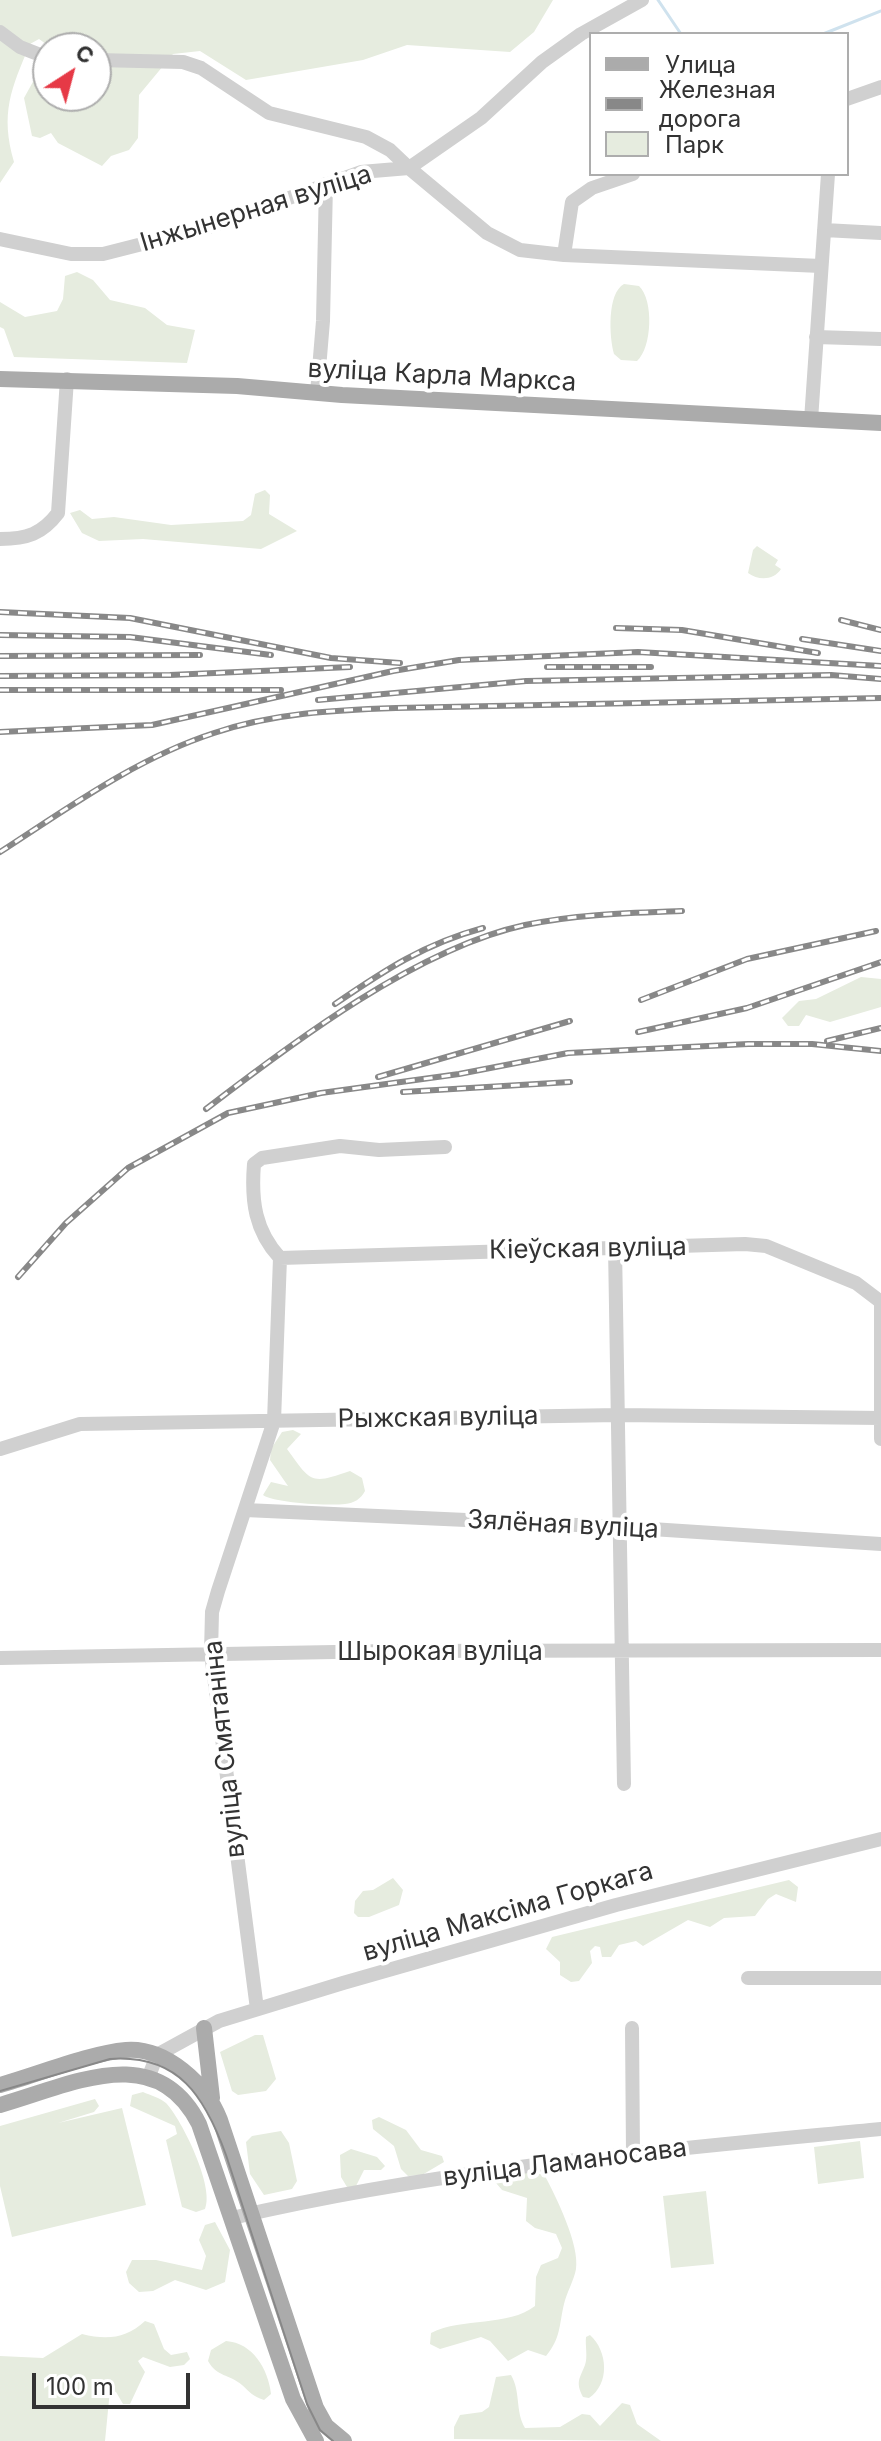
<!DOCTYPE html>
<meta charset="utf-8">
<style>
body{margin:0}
#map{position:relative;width:881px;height:2441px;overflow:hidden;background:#fff;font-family:Inter,sans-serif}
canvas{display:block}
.legend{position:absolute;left:589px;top:32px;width:260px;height:144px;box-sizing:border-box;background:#fff;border:2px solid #adadad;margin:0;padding:10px 14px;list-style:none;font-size:24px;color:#333}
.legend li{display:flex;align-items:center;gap:16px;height:40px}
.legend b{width:40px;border:2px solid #adadad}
.north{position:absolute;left:32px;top:32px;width:80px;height:80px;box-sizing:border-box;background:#fff;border:2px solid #adadad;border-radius:50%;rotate:36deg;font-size:22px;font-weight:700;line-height:32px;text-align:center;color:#333}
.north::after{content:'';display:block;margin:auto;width:28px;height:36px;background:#e63946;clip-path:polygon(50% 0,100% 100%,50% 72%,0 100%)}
.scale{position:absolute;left:32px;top:2373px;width:158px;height:36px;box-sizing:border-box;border:4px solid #333;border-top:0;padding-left:10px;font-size:24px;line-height:28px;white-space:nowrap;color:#333;-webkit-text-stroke:6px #fff;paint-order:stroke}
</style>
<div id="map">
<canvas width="881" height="2441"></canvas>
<ul class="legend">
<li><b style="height:10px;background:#ababab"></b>Улица</li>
<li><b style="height:10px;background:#888"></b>Железная дорога</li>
<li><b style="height:22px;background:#e6ecdf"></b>Парк</li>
</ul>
<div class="north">С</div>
<div class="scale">100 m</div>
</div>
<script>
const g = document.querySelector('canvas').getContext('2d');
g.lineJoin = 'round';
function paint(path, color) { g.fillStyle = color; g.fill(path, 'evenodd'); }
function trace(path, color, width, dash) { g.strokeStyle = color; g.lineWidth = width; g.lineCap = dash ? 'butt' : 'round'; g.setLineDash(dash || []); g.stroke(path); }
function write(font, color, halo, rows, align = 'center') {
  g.font = font + ' Inter,sans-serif'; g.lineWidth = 8; g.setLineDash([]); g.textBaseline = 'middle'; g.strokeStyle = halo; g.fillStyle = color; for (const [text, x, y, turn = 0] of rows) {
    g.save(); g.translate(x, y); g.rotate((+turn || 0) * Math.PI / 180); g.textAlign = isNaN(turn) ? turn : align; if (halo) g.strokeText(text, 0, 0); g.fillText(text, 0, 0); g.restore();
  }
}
const green = new Path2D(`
 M0,0h553l-19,32 -24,20 -103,-7 -44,15 -117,20 -46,-29 -27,3 -34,41 -1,43 -9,12 -18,6 -9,10 -44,-23 -7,-10 -11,5 -8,-2 -8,-38 21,-38 1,-16 -7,-5 -9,5c-19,45 -30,69 -16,118l-14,21zM48,48h48v48h-48z
 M77,272l16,8 17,20 35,8 22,17 28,5 -8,33 -173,-6 -10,-28 -4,-2v-25l25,15 32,-6 6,-12 2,-23z
 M624,284l15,2c15,14 13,62 -2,75l-16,-1 -7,-6c-5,-17 -7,-61 10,-70z
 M265,490l5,5 -1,19 28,17 -36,18 -118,-10 -44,2 -17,-8 -12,-20 10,-3 12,9 22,-2 57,8 72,-4 8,-6 4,-21z
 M757,546l21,14 -3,5 6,4c-7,11 -22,12 -33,4l5,-23z
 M861,977l20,2v28l-51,15 -24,-7 -7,11h-11l-6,-8 17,-17 17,-2z
 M293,1430l8,4 -14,15c24,33 23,36 63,22l12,7 3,13c-4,8 -11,12 -20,13 -15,2 -71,-1 -82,-9l8,-13 17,4 -18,-26 1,-11 11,-17z
 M393,1878l10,12 -4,15 -30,12h-11l-4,-4 1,-12 8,-10 10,-1z
 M789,1880l9,7 -2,15 -20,-8 -8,5 -13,17 -31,2 -14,9 -22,-7 -45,26 -7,-5 -17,4 -8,12h-9l-2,-10 -5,-1 -5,5 2,12 -13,18 -8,1 -11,-7v-13l-14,-13 6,-12z
 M255,2035h8l13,44 -10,12 -28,4 -6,-4 -12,-39z
 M143,2092c7,3 17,6 23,11 16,17 49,84 39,106l-9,3 -14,-5 -16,-67 11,-6 -2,-8 -45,-20 2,-11z
 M95,2099l4,7 -5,6 -36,11 64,-15 24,97 -134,32 -12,-51v-60z
 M379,2117l27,13 15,20 21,6 2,6 -22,13 -14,1 -7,-7 -7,-23 -21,-17 -1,-9z
 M281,2131l8,12 8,38 -5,8 -28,6 -14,-21 -4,-32 6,-6z
 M860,2141l4,37 -46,6 -4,-37z
 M351,2149l26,8 8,9 -4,4h-17l-9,18 -8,-1 -6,-10 -1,-22z
 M534,2172l11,4c11,21 35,69 31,93 -2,11 -9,23 -12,35 -5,21 -3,34 -18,52l-18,-6 -20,11 -18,-20 -9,-4 -41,12 -10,-5 1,-11c32,-16 77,-6 104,-27l1,-29 5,-12 17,-7 4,-10 -6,-14 -21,-6 -9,-7 1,-23 -25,-8 -6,-7 6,-8z
 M706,2191l8,73 -43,4 -8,-72z
 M215,2222l15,28 -5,32 -19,8 -31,-10 -22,11 -14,1 -10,-9 -3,-11 6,-12h24l46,10 4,-14 -7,-16 6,-15z
 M145,2321l9,3 10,25 7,6 16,-3 3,7 -6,6 -14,2 -27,-10 -5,4 7,11 -15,32h-7l-7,-12 -6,-2 -5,51h-105v-85l43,2 39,-24c24,6 44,5 63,-13z
 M590,2335c18,16 20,49 -1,63l-6,-1c-8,-15 -3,-19 2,-32 3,-8 0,-20 1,-28z
 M226,2341c27,2 42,28 45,53l-7,6c-12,-4 -13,-7 -22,-15 -13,-11 -25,-8 -34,-24l3,-11z
 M511,2375c10,17 4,36 14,53l35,-1 22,-13 8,1 10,11 22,-23 8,2 7,19 24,17 -207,-2v-12l6,-12 22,-3 7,-5 7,-30z`);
const stream = new Path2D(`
 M658,0l23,34
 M823,34l58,-23`);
const minor = new Path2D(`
 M0,32l20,15 28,11
 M96,60l87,2 18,6 68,45 97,24 24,13 19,18 72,-50 61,-56 39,-28 61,-34
 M847,99l34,-12
 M824,230l57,3
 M0,239l71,15h32l106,-27 152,-55 48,-4 78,65 33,17 44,5 257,11
 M564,255l8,-53 20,-14 41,-14
 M816,337l65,2
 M317,393l6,-72 3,-137
 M811,420l17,-246
 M0,539c27,0 42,-5 58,-26l9,-134
 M615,1247l9,537
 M280,1258l465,-14 21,2 90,37 25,19v137
 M280,1258c-25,-27 -29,-57 -26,-94l8,-6 78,-12 39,4 66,-3
 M0,1449l80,-25 539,-9 262,3
 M245,1510l376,17 260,17
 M0,1658l390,-7 491,-1
 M748,1978h133
 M257,2009l-46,-356 1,-41 6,-21 56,-170 6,-163
 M632,2028l1,126
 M149,2076l8,-21 62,-34 124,-38 273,-78 265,-66
 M232,2218c213,-50 432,-68 649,-89`);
const major = new Path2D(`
 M0,379l237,7 105,9 539,28
 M204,2028l8,70
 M0,2085c36,-10 90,-32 126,-35 40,-3 80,34 94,70l96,288 10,18 18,15
 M0,2105c71,-20 156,-66 199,19l94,275 23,42`);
const tram = new Path2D(`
 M0,2091l110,-32c69,-5 95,38 116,96l81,249 13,26 13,11`);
const rail = new Path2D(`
 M0,612l130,6 201,40 69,5
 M841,620l40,10
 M616,628l66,2 136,23
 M0,635l130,2 141,18
 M802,639l79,12
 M0,656l200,-1
 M547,667h104
 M0,676l170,-1 180,-8
 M0,690h281
 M318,700l208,-19 305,-6 50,4
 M0,732l152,-7 241,-54 66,-11 179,-8 243,14
 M0,852c68,-44 137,-94 214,-119 59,-20 121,-23 182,-25l485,-10
 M641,1000l106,-41 129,-28
 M335,1004c50,-34 89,-60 148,-76
 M638,1032l109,-24 134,-46
 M827,1041l54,-13
 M378,1077l192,-56
 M403,1092l167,-10
 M206,1109c86,-66 212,-161 319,-184 52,-11 104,-12 157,-14
 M18,1277l48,-54 62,-55 100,-55 93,-20 138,-19 109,-21 180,-9h64l69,7`);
const streetNames = [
 ["Інжынерная вуліца",256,209,-17],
 ["вуліца Карла Маркса",442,376,3],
 ["Кіеўская вуліца",588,1249,-1],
 ["Рыжская вуліца",438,1418,-1],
 ["Зялёная вуліца",563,1525,3],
 ["Шырокая вуліца",440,1652],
 ["вуліца Смятаніна",225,1749,-96],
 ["вуліца Максіма Горкага",508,1912,-16],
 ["вуліца Ламаносава",565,2163,-7]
];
paint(green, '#e6ecdf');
trace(stream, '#cfe2ee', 3);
trace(minor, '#d0d0d0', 14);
trace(major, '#ababab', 16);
trace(tram, '#888', 2);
trace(rail, '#888', 6);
trace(rail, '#fff', 3, [9]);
write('26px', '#333', '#fff', streetNames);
</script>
